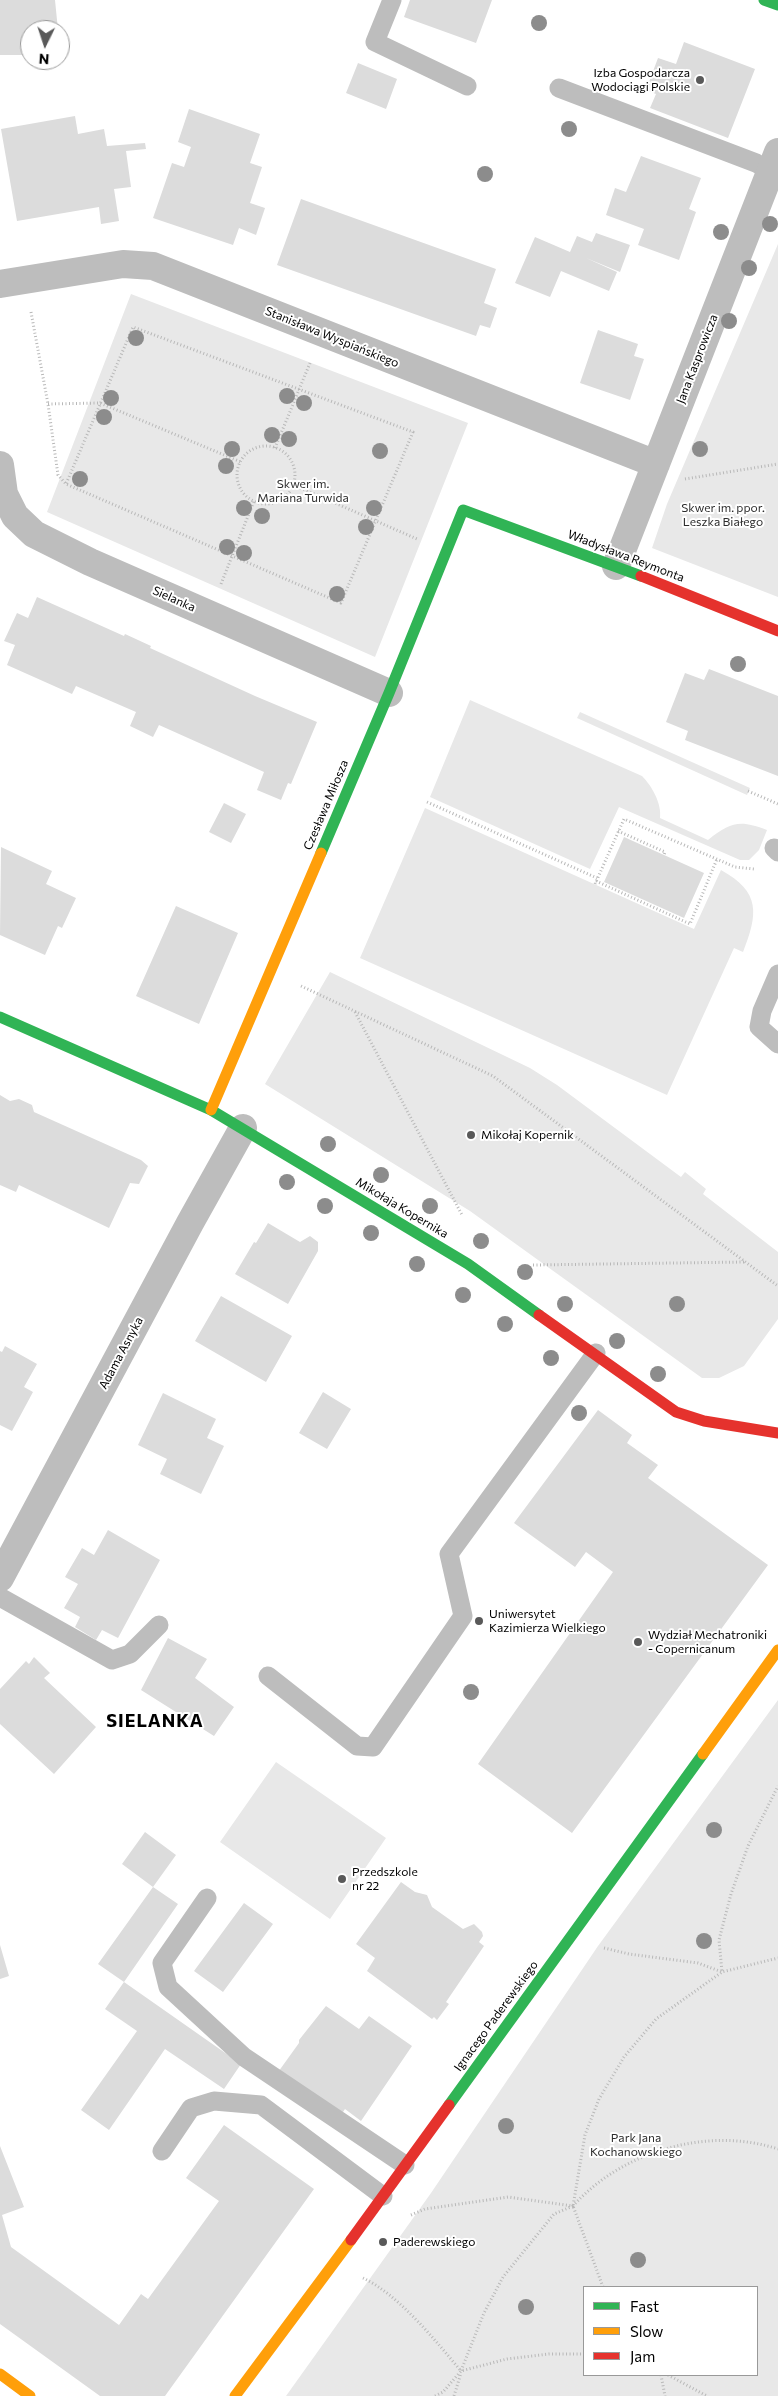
<!DOCTYPE html>
<meta charset="utf-8">
<style>
body{margin:0}
#map{position:relative;width:778px;height:2396px;overflow:hidden;background:#fff;font-family:Commissioner,sans-serif}
canvas{display:block}
.legend{position:absolute;left:583px;top:2286px;width:175px;height:90px;box-sizing:border-box;background:#fff;border:1px solid #999;margin:0;padding:6px 9px;list-style:none;font-size:15px;color:#000}
.legend li{display:flex;align-items:center;gap:10px;height:25px}
.legend b{width:25px;border:1px solid #999}
.north{position:absolute;left:20px;top:20px;width:50px;height:50px;box-sizing:border-box;background:#fff;border:1px solid #999;border-radius:50%;rotate:184deg;font-size:14px;font-weight:700;line-height:20px;text-align:center;color:#000}
.north::after{content:'';display:block;margin:auto;width:18px;height:22px;background:#595959;clip-path:polygon(50% 0,100% 100%,50% 72%,0 100%)}
</style>
<div id="map">
<canvas width="778" height="2396"></canvas>
<ul class="legend">
<li><b style="height:6px;background:#30b455"></b>Fast</li>
<li><b style="height:6px;background:#ff9f0a"></b>Slow</li>
<li><b style="height:6px;background:#e5322d"></b>Jam</li>
</ul>
<div class="north">N</div>
</div>
<script>
const g = document.querySelector('canvas').getContext('2d');
g.lineJoin = 'round';
function paint(path, color) { g.fillStyle = color; g.fill(path, 'evenodd'); }
function trace(path, color, width, dash) { g.strokeStyle = color; g.lineWidth = width; g.lineCap = dash ? 'butt' : 'round'; g.setLineDash(dash || []); g.stroke(path); }
function write(font, color, halo, rows, align = 'center') {
  g.font = font + ' Commissioner,sans-serif'; g.lineWidth = 4; g.setLineDash([]); g.textBaseline = 'middle'; g.strokeStyle = halo; g.fillStyle = color; for (const [text, x, y, turn = 0] of rows) {
    g.save(); g.translate(x, y); g.rotate((+turn || 0) * Math.PI / 180); g.textAlign = isNaN(turn) ? turn : align; if (halo) g.strokeText(text, 0, 0); g.fillText(text, 0, 0); g.restore();
  }
}
const green = new Path2D(`
 M778,244v353l-126,-49 15,-44z
 M131,294l337,129 -93,234 -328,-145z
 M470,700l172,76c10,10 20,28 18,42l48,22c23,-19 33,-20 59,-10l-8,20 -10,10h-9l-121,-53 -29,62 -160,-72z
 M580,712l170,76 -3,7 -170,-77z
 M425,808l269,121 27,-59c40,22 37,44 22,82l-9,-4 -67,147 -307,-137z
 M330,972l200,96 27,17 124,92 4,-5 21,17 -3,5 75,58v67l-34,47 -25,12h-17l-232,-167 -205,-127z
 M778,1700v696h-492l145,-203 167,-247zM584,2287h173v88h-173z
 M276,1762l110,76 -56,81 -110,-77z`);
const building = new Path2D(`
 M0,0h55l3,30h-28v25h-30z
 M410,0h82l-16,43 -72,-26z
 M684,42l71,27 -27,69 -78,-30 6,-14 -10,-4 12,-32 18,6z
 M358,63l39,16 -11,30 -40,-16z
 M189,109l71,25 -10,29 12,4 -12,36 15,5 -9,27 -17,-7 -6,17 -80,-27 19,-55 12,4 7,-20 -13,-5z
 M75,116l3,18 26,-5 3,17 38,-3 1,6 -20,2 5,36 -17,2 5,32 -18,3 -2,-17 -82,14 -16,-92z
 M641,156l60,22 -12,31 7,3 -17,48 -41,-15 6,-16 -38,-14 9,-27 11,4z
 M301,199l195,70 -12,34 13,5 -7,20 -10,-3 -4,11 -199,-71z
 M596,233l34,12 -10,27 -34,-14 31,14 -8,19 -48,-20 -11,26 -35,-14 20,-46 35,15 7,-16 15,6z
 M598,330l40,14 -4,12 10,3 -14,41 -50,-17z
 M37,597l87,39 1,-2 26,12 -1,2 105,48 62,26 -26,62 -3,-1 -7,17 -24,-10 7,-18 -105,-47 -6,12 -23,-11 6,-14 -60,-26 -4,8 -65,-29 8,-20 -11,-4 13,-28 11,5z
 M709,669l69,27v80l-93,-36 3,-9 -22,-9 19,-49 19,7z
 M224,803l22,11 -15,29 -22,-11z
 M624,837l80,36 -20,45 -80,-36z
 M1,847l51,24 -6,13 30,14 -14,30 -4,-2 -13,29 -45,-20z
 M176,906l62,27 -39,91 -63,-28z
 M0,1095l10,6 9,-2 13,6 2,7 107,48 7,6 -9,18 -9,-1 -21,45 -90,-43 -3,7 -16,-7z
 M268,1223l32,19 10,-6 8,6v9l-30,53 -53,-30 19,-32 2,1z
 M221,1296l71,40 -26,46 -71,-41z
 M5,1346l32,18 -13,23 9,5 -21,39 -12,-6v-74l2,1z
 M323,1392l28,17 -24,40 -28,-16z
 M163,1393l53,26 -9,19 17,8 -23,48 -41,-20 7,-15 -29,-14z
 M598,1410l34,25 -5,8 31,22 -10,13 120,87 -196,268 -94,-69 135,-192 -27,-20 -11,15 -61,-44z
 M108,1530l52,30 -42,78 -16,-8 -6,10 -21,-13 5,-10 -16,-9 14,-24 -13,-7 17,-29 12,7z
 M168,1638l39,21 -12,19 39,29 -20,29 -73,-46z
 M34,1657l16,16 -6,5 52,49 -42,47 -54,-50v-35l26,-28 3,3z
 M145,1832l31,23 -23,32 -31,-23z
 M401,1882l14,10 12,3 5,12 31,22 11,-5 8,8 1,4 -4,6 5,4 -38,56 3,2 -12,16 -3,-3 -2,2 -65,-48 8,-13 -19,-14z
 M153,1887l25,17 -54,78 117,82 -17,25 -59,-40 -56,81 -28,-20 56,-79 -32,-22 19,-27 -26,-18z
 M244,1903l29,21 -50,68 -29,-21z
 M0,1945l9,31 -9,3z
 M326,2006l33,23 10,-13 43,30 -51,75 -16,-12 -6,9 -63,-43 23,-32v-3z
 M224,2125l90,64 -149,207h-65l-100,-72v-178l24,61 -22,8 9,32 108,78 22,-31 7,5 71,-98 -33,-23z`);
const path = new Path2D(`
 M31,312l17,92 10,71 8,9 275,119 72,-171 -280,-105 -67,157
 M48,404l52,-1 141,59
 M237 475a29 29 0 1 1 58 0a29 29 0 1 1-58 0Z
 M275,448l35,-85
 M685,479l93,-15
 M294,485l123,54
 M221,584l33,-83
 M748,791l30,13
 M427,802l170,76
 M618,831l47,21 -1,3
 M596,881l94,43 27,-65
 M595,884l29,-65 111,48 19,2
 M301,986l192,90 285,210
 M355,1012l107,203
 M533,1265l212,-3
 M604,1948l25,6 69,9 24,9 -3,-32 12,-46 17,-48 30,-60
 M411,2215l14,-6 83,-12 65,9c49,-55 135,-80 205,-57
 M363,2278c36,17 72,62 98,93l23,-58 19,-36 51,-63 19,-8
 M603,2287l-30,-81 12,-71 14,-36 25,-42 32,-38 66,-47 56,-14
 M661,2375l4,21
 M668,2375l39,21
 M435,2396l8,-4 18,-21 46,-12 42,-5h35
 M454,2396l7,-23`);
const lane = new Path2D(`
 M392,0l-17,42 92,44
 M559,88l197,75 14,8
 M774,848l4,4
 M778,974l-16,37 -3,16 19,17
 M0,1597l112,63 18,-6 29,-29
 M268,1676l89,70 16,1 90,-131 -14,-62 147,-201
 M207,1898l-45,65 6,24 76,70 161,108
 M162,2151l29,-43 23,-7 47,4 122,91`);
const street = new Path2D(`
 M0,284l123,-20 30,2 503,198
 M0,465l4,29 11,22 19,18 56,28 299,131
 M616,566l162,-414
 M0,1578l190,-355 53,-95`);
const fast = new Path2D(`
 M764,0l14,5
 M321,853l68,-160 74,-183 178,66
 M0,1017l211,93 257,154 71,51
 M449,2105l254,-351`);
const slow = new Path2D(`
 M211,1110l110,-257
 M703,1754l75,-104
 M0,2374l30,22
 M235,2396l116,-156`);
const jam = new Path2D(`
 M641,576l137,55
 M539,1315l137,97 28,9 74,12
 M351,2240l98,-135`);
const trees = [
 [539,23],
 [569,129],
 [485,174],
 [770,224],
 [721,232],
 [749,268],
 [729,321],
 [136,338],
 [287,396],
 [111,398],
 [304,403],
 [104,417],
 [272,435],
 [289,439],
 [232,449],
 [700,449],
 [380,451],
 [226,466],
 [80,479],
 [244,508],
 [374,508],
 [262,516],
 [366,527],
 [227,547],
 [244,553],
 [337,594],
 [738,664],
 [328,1144],
 [381,1175],
 [287,1182],
 [325,1206],
 [430,1206],
 [371,1233],
 [481,1241],
 [417,1264],
 [525,1272],
 [463,1295],
 [565,1304],
 [677,1304],
 [505,1324],
 [617,1341],
 [551,1358],
 [658,1374],
 [579,1413],
 [471,1692],
 [714,1830],
 [704,1941],
 [506,2126],
 [638,2260],
 [526,2307]
];
const markers = [
 [700,80,5,"#595959"],
 [471,1135,5,"#595959"],
 [479,1621,5,"#595959"],
 [638,1642,5,"#595959"],
 [342,1879,5,"#595959"],
 [383,2242,5,"#595959"]
];
const poiNames = [
 ["Izba Gospodarcza",690,73,"right"],
 ["Wodociągi Polskie",690,87,"right"],
 ["Mikołaj Kopernik",481,1135],
 ["Uniwersytet",489,1614],
 ["Kazimierza Wielkiego",489,1628],
 ["Wydział Mechatroniki",648,1635],
 ["- Copernicanum",648,1649],
 ["Przedszkole",352,1872],
 ["nr 22",352,1886],
 ["Paderewskiego",393,2242]
];
const streetNames = [
 ["Stanisława Wyspiańskiego",332,337,22],
 ["Jana Kasprowicza",697,359,-69],
 ["Władysława Reymonta",626,556,21],
 ["Sielanka",174,599,24],
 ["Czesława Miłosza",326,805,-67],
 ["Mikołaja Kopernika",402,1208,31],
 ["Adama Asnyka",121,1353,-62],
 ["Ignacego Paderewskiego",496,2016,-54]
];
const parkNames = [
 ["Skwer im.",303,484],
 ["Mariana Turwida",303,498],
 ["Skwer im. ppor.",723,508],
 ["Leszka Białego",723,522],
 ["Park Jana",636,2138],
 ["Kochanowskiego",636,2152]
];
const districtNames = [
 ["SIELANKA",155,1721]
];
paint(green, '#e8e8e8');
paint(building, '#dcdcdc');
trace(path, '#b8b8b8', 3, [1, 2.5]);
trace(lane, '#bdbdbd', 19);
trace(street, '#bdbdbd', 28);
trace(fast, '#30b455', 11);
trace(slow, '#ff9f0a', 11);
trace(jam, '#e5322d', 11);
g.fillStyle = '#8c8c8c';
for (const [x, y] of trees) { g.beginPath(); g.arc(x, y, 8, 0, 2 * Math.PI); g.fill(); }
for (const [x, y, r, color] of markers) { const dot = new Path2D(); dot.arc(x, y, r, 0, 2 * Math.PI); g.fillStyle = color; g.fill(dot); trace(dot, '#fff', 2); }
write('12px', '#000', '#fff', poiNames, 'left');
write('12px', '#000', '#fff', streetNames);
write('12px', '#2d2d2d', '#fff', parkNames);
g.letterSpacing = '1px';
write('bold 18px', '#000', '#fff', districtNames);
g.letterSpacing = '0px';
</script>
